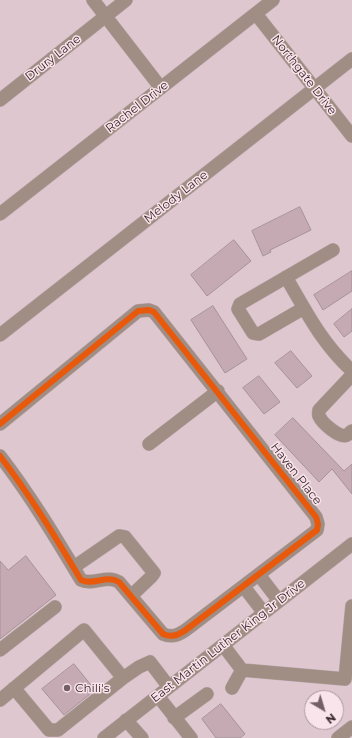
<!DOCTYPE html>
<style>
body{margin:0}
#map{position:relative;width:352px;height:738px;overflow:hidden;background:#dec7ce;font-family:Montserrat,sans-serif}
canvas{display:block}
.north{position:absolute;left:304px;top:690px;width:40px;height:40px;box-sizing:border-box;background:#fae4eb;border:1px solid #ac999f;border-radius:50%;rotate:142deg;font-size:11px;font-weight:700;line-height:16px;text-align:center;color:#38282d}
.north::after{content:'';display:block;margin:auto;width:14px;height:18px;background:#726065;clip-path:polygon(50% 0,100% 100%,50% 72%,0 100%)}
</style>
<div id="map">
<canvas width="352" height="738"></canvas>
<div class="north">N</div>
</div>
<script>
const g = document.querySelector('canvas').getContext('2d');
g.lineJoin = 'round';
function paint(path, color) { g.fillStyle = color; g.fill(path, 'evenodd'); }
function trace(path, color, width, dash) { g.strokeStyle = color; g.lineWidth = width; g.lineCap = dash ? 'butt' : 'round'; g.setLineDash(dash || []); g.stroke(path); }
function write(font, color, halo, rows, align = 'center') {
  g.font = font + ' Montserrat,sans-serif'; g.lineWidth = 3; g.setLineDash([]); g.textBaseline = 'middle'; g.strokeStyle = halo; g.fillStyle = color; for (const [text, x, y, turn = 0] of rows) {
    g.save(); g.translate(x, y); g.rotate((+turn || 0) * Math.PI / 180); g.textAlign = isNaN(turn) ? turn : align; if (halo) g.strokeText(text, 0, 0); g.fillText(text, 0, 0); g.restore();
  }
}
const building = new Path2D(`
 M300,207l11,23 -41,20 1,2 -8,4 -11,-25z
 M234,240l17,21 -44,35 -16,-21z
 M352,271v20l-29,19 -9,-15z
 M213,306l34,53 -22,14 -34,-53z
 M352,309v22l-8,6 -10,-13z
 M291,351l21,25 -15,12 -22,-25z
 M259,376l21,26 -16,12 -21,-26z
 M293,418l51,53 8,-7v30l-20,-25 -13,13 -44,-47z
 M26,556l30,39 -56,44v-78l8,9z
 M74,664l21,26 -31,25 -22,-26z
 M221,704l24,30 -5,4h-24l-14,-19z`);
const minor = new Path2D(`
 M93,0l68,88
 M256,14l96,122
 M0,100l126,-100
 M0,214l273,-214
 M286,277c21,36 35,65 66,94
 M304,308l-45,26 -6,-1 -15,-24 2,-5 93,-54
 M0,335l352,-276
 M352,375l-33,35c0,2 -1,4 0,6 3,7 21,23 28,19 2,-1 3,-3 5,-4
 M0,424l138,-113 11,-1 5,2 162,205 2,7 -1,6 -130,99c-8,6 -15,9 -24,5l-44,-52c-13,-8 -25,4 -38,-2 -25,-42 -51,-85 -81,-124
 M149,444l69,-53
 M74,567l45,-31 6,1 29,36 -3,4 -20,19
 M259,575l20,26
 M244,587l20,26
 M223,645l19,25 -10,18
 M0,650l55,-43
 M242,670l103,9 7,-73
 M123,678l16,-11 11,-5 19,25
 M158,696l33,42
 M0,700l84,-70 39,48 -65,52h-9l-35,-42
 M174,718l33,-24
 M126,720l16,18
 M104,738l248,-194
 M338,738l14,-11`);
const cycleway = new Path2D(`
 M0,424l138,-113 11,-1 5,2 162,205 2,7 -1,6 -130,99c-8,6 -15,9 -24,5l-44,-52c-13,-8 -25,4 -38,-2 -25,-42 -51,-85 -81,-124`);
const markers = [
 [67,688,4,"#726065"]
];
const streetNames = [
 ["Drury Lane",53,58,-38],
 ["Northgate Drive",304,75,52],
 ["Rachel Drive",137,107,-38],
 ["Melody Lane",176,197,-38],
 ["Haven Place",296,474,52],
 ["East Martin Luther King Jr Drive",228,641,-38]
];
const poiNames = [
 ["Chili's",75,688]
];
paint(building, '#c5a9b3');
trace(building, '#a59399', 1);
trace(minor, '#b8a6ab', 14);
trace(minor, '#a08d83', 13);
trace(cycleway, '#e8590c', 6);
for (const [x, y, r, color] of markers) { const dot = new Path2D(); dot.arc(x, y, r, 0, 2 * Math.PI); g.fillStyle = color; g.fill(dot); trace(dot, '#fae4eb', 1.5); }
write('12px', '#38282d', '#fae4eb', streetNames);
write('12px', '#38282d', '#fae4eb', poiNames, 'left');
</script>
